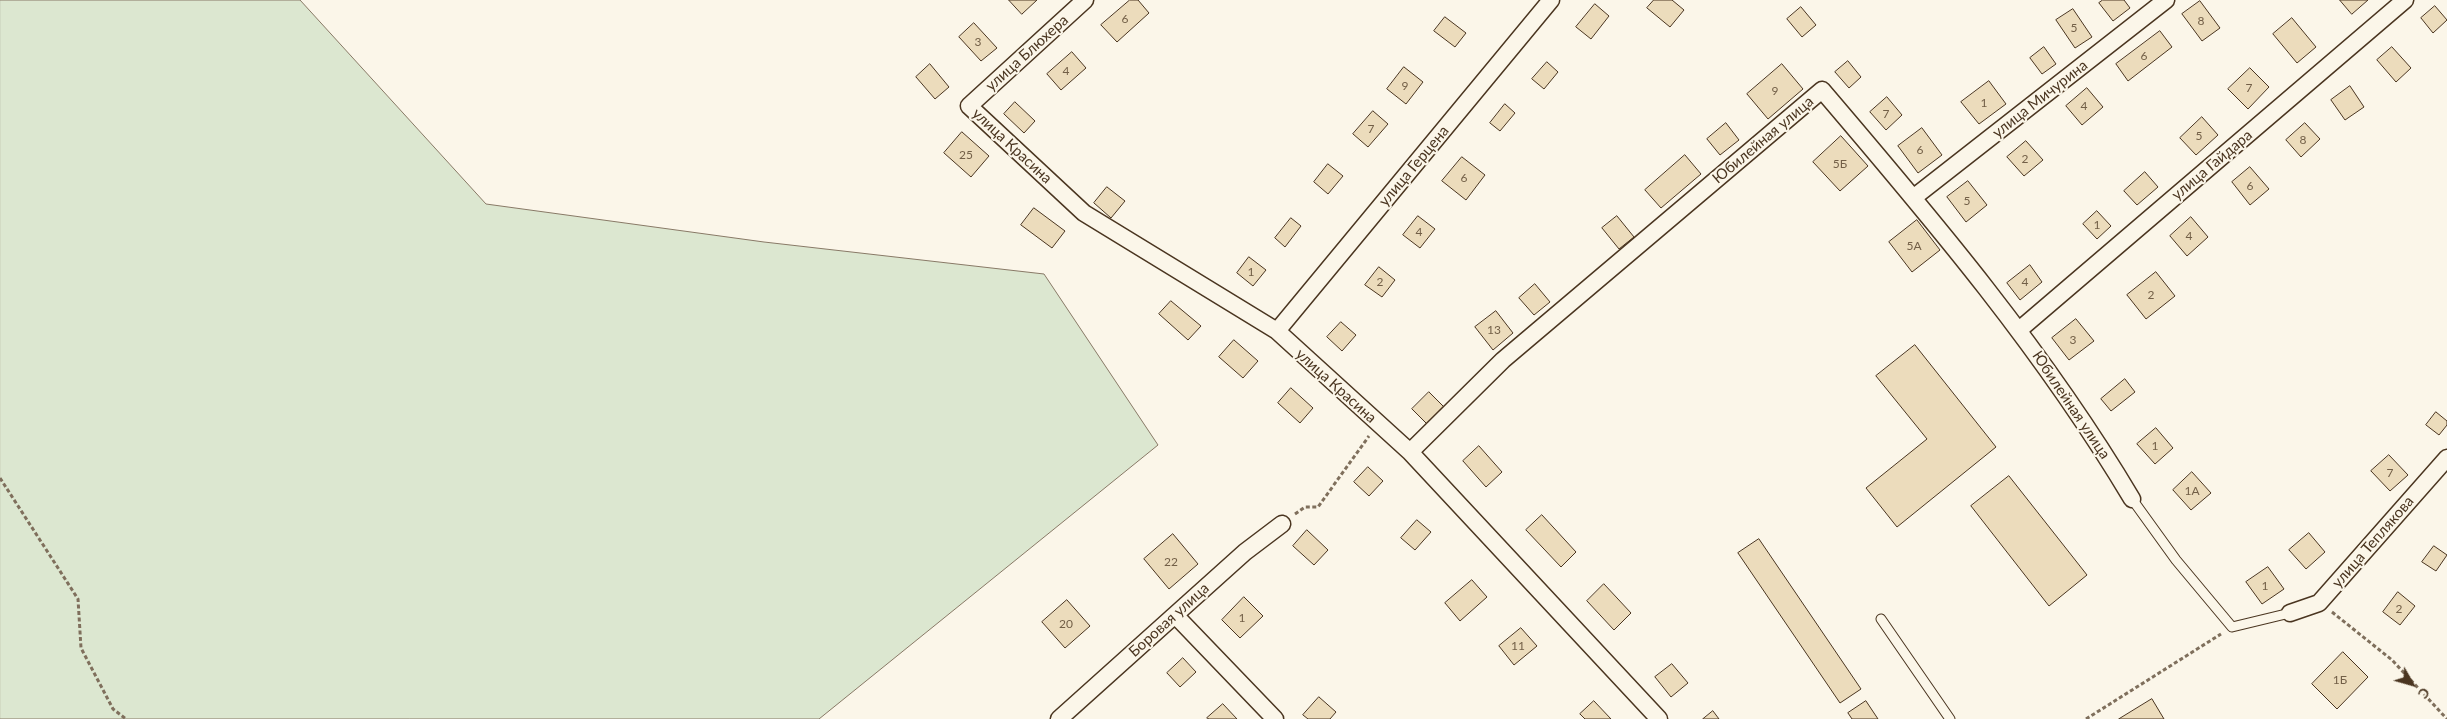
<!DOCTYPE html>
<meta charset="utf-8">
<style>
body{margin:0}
#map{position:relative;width:2447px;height:719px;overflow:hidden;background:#fbf6e9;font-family:Lato,sans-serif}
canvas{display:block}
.north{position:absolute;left:2387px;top:659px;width:50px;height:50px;-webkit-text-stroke:4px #fbf6e9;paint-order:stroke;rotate:128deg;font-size:14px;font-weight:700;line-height:20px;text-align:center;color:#4a3520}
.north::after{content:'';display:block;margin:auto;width:18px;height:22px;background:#4a3520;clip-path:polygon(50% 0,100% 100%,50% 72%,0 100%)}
</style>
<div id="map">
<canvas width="2447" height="719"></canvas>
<div class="north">С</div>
</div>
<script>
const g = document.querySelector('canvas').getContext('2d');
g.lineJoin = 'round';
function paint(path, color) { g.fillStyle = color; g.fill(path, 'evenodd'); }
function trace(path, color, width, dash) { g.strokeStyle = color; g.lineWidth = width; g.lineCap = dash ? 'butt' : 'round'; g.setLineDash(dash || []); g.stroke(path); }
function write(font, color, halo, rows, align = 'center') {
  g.font = font + ' Lato,sans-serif'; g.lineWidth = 4; g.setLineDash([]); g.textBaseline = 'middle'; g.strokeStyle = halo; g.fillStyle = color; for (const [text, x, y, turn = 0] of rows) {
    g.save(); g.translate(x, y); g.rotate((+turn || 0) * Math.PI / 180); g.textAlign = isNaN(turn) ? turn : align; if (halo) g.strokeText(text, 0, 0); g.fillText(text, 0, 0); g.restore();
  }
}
const green = new Path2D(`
 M0,0h300l186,204 278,38 280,32 114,171 -339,274h-819z`);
const building = new Path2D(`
 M1009,0h28l-15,14z
 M1130,0h8l11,13 -32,29 -16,-17z
 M1654,0h18l12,10 -14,17 -23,-19z
 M2103,0h21l6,8 -17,13 -14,-18z
 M2340,0h28l-16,14z
 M2200,1l20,27 -18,13 -20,-27z
 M1595,4l14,12 -18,23 -15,-12z
 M2435,6l12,14 -14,13 -12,-15z
 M1801,7l15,18 -14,12 -15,-18z
 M2073,9l19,28 -17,11 -19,-28z
 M1445,17l21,16 -11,14 -21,-16z
 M2292,18l24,29 -19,16 -24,-29z
 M974,23l23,25 -16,13 -22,-24z
 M2160,31l12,16 -44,34 -12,-17z
 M2044,47l12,17 -14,10 -12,-16z
 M2392,47l19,21 -15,14 -19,-22z
 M1072,52l14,16 -25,22 -14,-16z
 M1848,61l13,16 -12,11 -14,-16z
 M1547,62l11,10 -14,17 -12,-10z
 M930,64l19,23 -14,12 -19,-22z
 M1782,64l21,25 -35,30 -21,-25z
 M1404,67l19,15 -17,22 -19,-15z
 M2250,68l19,19 -21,22 -20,-20z
 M1989,81l17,23 -27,20 -18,-22z
 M2350,86l14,21 -19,13 -14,-20z
 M2087,88l16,19 -21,18 -16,-19z
 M1887,97l15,18 -16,15 -16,-18z
 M1015,102l20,19 -11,12 -20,-19z
 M1505,104l10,9 -15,18 -10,-8z
 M1373,111l15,13 -20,23 -15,-13z
 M2202,117l16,18 -22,20 -16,-17z
 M1726,123l13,17 -19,15 -13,-16z
 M2305,123l15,16 -19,18 -15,-17z
 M1922,128l20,27 -24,18 -20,-27z
 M962,132l27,24 -18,21 -27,-24z
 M1841,136l27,30 -28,25 -27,-29z
 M2026,141l17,19 -19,16 -17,-19z
 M1685,155l16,19 -40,34 -16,-18z
 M1462,157l23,18 -19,25 -24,-19z
 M1328,164l15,12 -15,18 -14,-12z
 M2250,167l19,22 -19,16 -18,-23z
 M2145,172l13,15 -21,18 -13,-14z
 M1968,181l19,24 -21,17 -19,-25z
 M1107,187l18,14 -14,17 -17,-15z
 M1034,208l31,23 -13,17 -31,-23z
 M2097,211l14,15 -14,13 -14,-15z
 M1418,216l17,13 -15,19 -17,-13z
 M1617,216l17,21 -15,12 -17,-21z
 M2191,217l17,20 -21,19 -17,-20z
 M1291,218l10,8 -16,21 -10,-9z
 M1917,220l23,30 -28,22 -23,-30z
 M1249,257l17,13 -13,16 -16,-13z
 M2030,265l12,17 -22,18 -13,-17z
 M1379,267l16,13 -13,17 -17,-12z
 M2156,272l19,24 -29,23 -19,-24z
 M1535,284l15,18 -16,13 -15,-17z
 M1171,301l30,25 -13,14 -29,-26z
 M1496,311l17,22 -20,17 -18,-23z
 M2076,319l18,22 -25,19 -17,-22z
 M1341,322l15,13 -14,16 -15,-14z
 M1234,340l24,21 -15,17 -24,-21z
 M1915,345l81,102 -99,80 -31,-39 61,-49 -51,-63z
 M2125,379l10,13 -24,19 -10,-12z
 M1291,388l22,20 -13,15 -22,-20z
 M1429,392l15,15 -17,17 -15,-15z
 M2436,412l11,9v4l-8,10 -13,-10z
 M2156,428l17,20 -18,16 -18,-20z
 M1479,446l23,26 -16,15 -23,-26z
 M2389,455l19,20 -18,16 -19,-20z
 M1368,467l15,14 -14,15 -15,-14z
 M2192,472l19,21 -20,17 -18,-20z
 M2009,476l78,99 -38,31 -78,-100z
 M1542,515l34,37 -15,15 -35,-37z
 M1417,520l14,12 -16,18 -14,-12z
 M1307,530l21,20 -14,15 -21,-19z
 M2309,533l16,19 -19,17 -17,-19z
 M1173,534l25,30 -29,25 -25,-30z
 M1759,539l102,150 -21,14 -102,-150z
 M2434,546l13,9 -11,16 -14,-9z
 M2268,567l16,22 -22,15 -16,-22z
 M1472,580l15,17 -27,24 -15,-18z
 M1604,584l27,29 -17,17 -27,-29z
 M2398,592l17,14 -15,19 -17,-13z
 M1244,597l19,19 -23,22 -18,-18z
 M1067,600l23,26 -25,22 -23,-26z
 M1521,628l16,18 -23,19 -15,-19z
 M2343,652l25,25 -31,32 -25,-25z
 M1183,658l13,14 -16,15 -13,-14z
 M1672,664l16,19 -17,14 -16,-20z
 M1319,697l17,15 -6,7h-22l-5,-4z
 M2152,699l12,20h-45z
 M1594,701l17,18h-26l-5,-5z
 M1866,701l12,18h-26l-4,-6z
 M1223,704l14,15h-28l-2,-1z
 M1713,711l6,8h-16z`);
const path = new Path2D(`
 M0,478l78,121 3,49 32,61 13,10
 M1295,514l10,-7h13l51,-71
 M2332,612l60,48 55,59
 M2086,719l135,-85`);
const service = new Path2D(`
 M2132,499l44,61 56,67 58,-14
 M1881,619l69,100`);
const minor = new Path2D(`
 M1085,0l-116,106 115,107 193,118 133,121 249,267
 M1913,198l253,-198
 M2019,330l386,-330
 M1277,331l274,-331
 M1410,452l93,-92 319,-270c111,130 222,261 310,409
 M2290,613l29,-10 128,-145
 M1175,615l100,104
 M1059,719l186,-167 37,-28`);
const numberNames = [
 ["6",1125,19],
 ["8",2201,21],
 ["5",2074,28],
 ["3",978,42],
 ["6",2144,56],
 ["4",1066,71],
 ["9",1405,86],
 ["7",2249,88],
 ["9",1775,91],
 ["1",1984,103],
 ["4",2084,106],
 ["7",1886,114],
 ["7",1371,129],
 ["5",2199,136],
 ["8",2303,140],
 ["6",1920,150],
 ["25",966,155],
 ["2",2025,159],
 ["5Б",1840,164],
 ["6",1464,178],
 ["6",2250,186],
 ["5",1967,201],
 ["1",2097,225],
 ["4",1419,232],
 ["4",2189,236],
 ["5А",1914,246],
 ["1",1251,272],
 ["2",1380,282],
 ["4",2025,282],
 ["2",2151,295],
 ["13",1494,330],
 ["3",2073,340],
 ["1",2155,446],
 ["7",2390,473],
 ["1А",2192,491],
 ["22",1171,562],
 ["1",2265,586],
 ["2",2399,609],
 ["1",1242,618],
 ["20",1066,624],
 ["11",1518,646],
 ["1Б",2340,680]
];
const streetNames = [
 ["улица Блюхера",1027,53,-42],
 ["улица Мичурина",2040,99,-38],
 ["Юбилейная улица",1763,140,-40],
 ["улица Красина",1012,146,43],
 ["улица Гайдара",2212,165,-40],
 ["улица Герцена",1414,166,-50],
 ["улица Красина",1336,386,42],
 ["Юбилейная улица",2071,405,56],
 ["улица Теплякова",2373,542,-49],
 ["Боровая улица",1169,620,-42]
];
paint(green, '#dce7d0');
trace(green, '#887966', 1);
paint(building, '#ecdcbc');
trace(building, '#4a3520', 1);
trace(service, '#4a3520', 11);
trace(minor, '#4a3520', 19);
trace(path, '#7f6f5c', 3, [4, 2.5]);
trace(service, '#fbf6e9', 9);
trace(minor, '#fbf6e9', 16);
write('12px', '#725f47', null, numberNames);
write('15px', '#4a3520', '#fbf6e9', streetNames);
</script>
